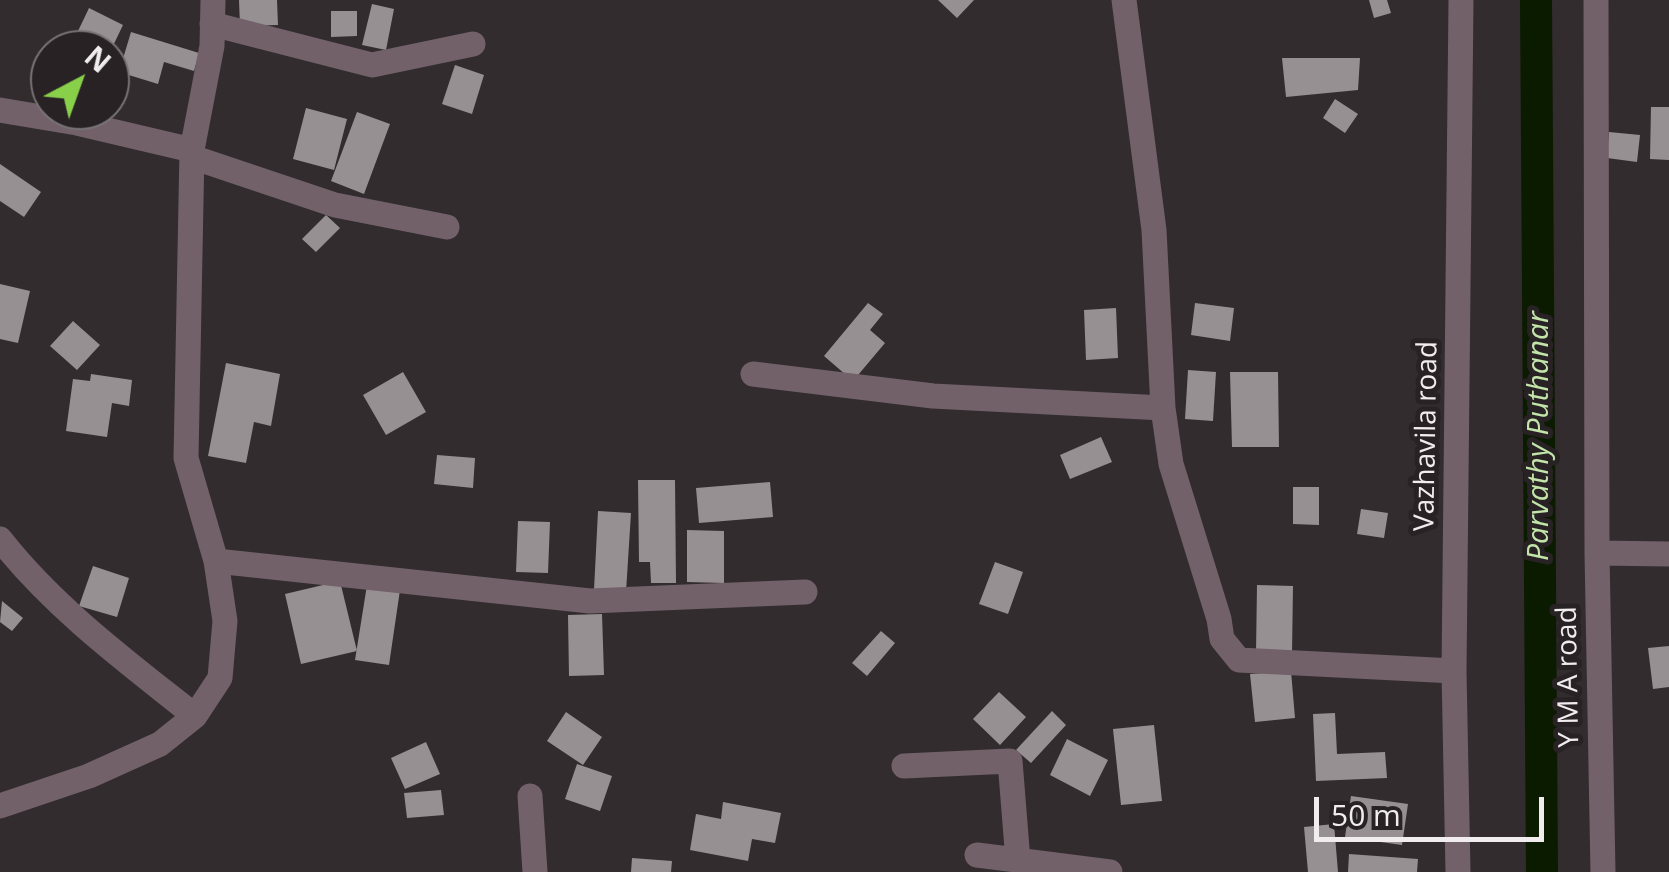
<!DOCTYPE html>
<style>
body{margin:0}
#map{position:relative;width:1669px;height:872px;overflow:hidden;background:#322c2f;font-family:"Open Sans",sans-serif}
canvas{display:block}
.north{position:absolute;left:30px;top:30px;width:100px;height:100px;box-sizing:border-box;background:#282225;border:2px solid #787376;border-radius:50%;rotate:41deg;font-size:28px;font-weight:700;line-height:40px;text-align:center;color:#f1edef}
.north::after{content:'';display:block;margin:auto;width:35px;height:45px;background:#88cf4a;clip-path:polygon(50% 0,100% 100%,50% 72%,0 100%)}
.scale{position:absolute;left:1314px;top:797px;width:230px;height:45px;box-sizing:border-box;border:5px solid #f1edef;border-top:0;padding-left:12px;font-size:30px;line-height:35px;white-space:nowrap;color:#f1edef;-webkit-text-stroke:8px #282225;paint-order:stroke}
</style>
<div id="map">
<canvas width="1669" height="872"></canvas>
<div class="north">N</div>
<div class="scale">50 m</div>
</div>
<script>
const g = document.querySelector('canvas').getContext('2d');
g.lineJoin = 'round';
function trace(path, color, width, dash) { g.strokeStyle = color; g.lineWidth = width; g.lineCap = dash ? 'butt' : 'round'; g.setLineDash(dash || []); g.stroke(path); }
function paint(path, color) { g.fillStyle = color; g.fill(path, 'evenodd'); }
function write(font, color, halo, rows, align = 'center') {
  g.font = font + ' "Open Sans",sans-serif'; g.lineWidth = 10; g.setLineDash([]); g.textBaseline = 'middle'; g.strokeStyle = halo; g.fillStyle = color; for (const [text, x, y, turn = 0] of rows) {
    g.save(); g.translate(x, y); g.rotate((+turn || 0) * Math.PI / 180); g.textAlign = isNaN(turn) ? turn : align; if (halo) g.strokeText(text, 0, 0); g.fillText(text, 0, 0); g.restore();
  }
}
const canal = new Path2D(`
 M1536,0l6,872`);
const building = new Path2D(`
 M239,0h38l1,25 -38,1z
 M938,0h36l-17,18z
 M1369,0h18l4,13 -17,5z
 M372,4l22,5 -8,41 -24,-5z
 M89,8l34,17 -12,25h-42z
 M331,11h26v25l-26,1z
 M131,32l68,21 -5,18 -30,-9 -6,22 -39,-12z
 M1282,58h78l-2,32 -72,7z
 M455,65l29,10 -12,39 -30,-10z
 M1335,99l23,15 -13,19 -22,-15z
 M1651,107h18v53l-19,-1z
 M306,108l41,11 -13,51 -41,-11z
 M357,112l33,12 -26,70 -33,-13z
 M1609,132l31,3 -3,27 -30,-4z
 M0,164l41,28 -17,25 -24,-16z
 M326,215l14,13 -24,24 -14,-13z
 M0,284l30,7 -12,52 -18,-4z
 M868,303l15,11 -13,16 15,13 -32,38 -29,-25z
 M1195,303l39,5 -4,33 -39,-6z
 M1116,308l2,50 -32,2 -2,-50z
 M73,321l27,24 -23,25 -27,-24z
 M226,363l54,11 -9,52 -17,-4 -8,41 -38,-7z
 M1188,370l28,2 -3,49 -28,-2z
 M403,372l23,40 -40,23 -23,-40z
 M1230,372h48l1,75h-47z
 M91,374l41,6 -3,26 -17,-3 -5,34 -41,-6 7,-52 17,2z
 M1101,437l11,25 -42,17 -10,-24z
 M437,455l38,3 -2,30 -39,-4z
 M638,480h37l1,103h-25l-1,-21h-11z
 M770,482l3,35 -74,6 -3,-35z
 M1293,487h26v38l-26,-1z
 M1361,509l27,4 -4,25 -27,-4z
 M598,511l33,2 -5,79 -32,-2z
 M518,521l32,1 -2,51 -32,-1z
 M687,530l37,1v52l-37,-1z
 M995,562l28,10 -15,42 -29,-10z
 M93,566l36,12 -12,39 -38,-11z
 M340,581l17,70 -56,13 -16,-70z
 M367,585l33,5 -11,75 -34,-5z
 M1257,585l36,1 -1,68 -36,-1z
 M2,601l21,17 -11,13 -12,-9z
 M602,614l2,61 -35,1 -1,-61z
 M881,631l14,12 -28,33 -15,-13z
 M1669,646v41l-16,2 -5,-41z
 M1291,671l4,47 -40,4 -5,-48z
 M999,692l27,25 -26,28 -27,-26z
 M1052,711l14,14 -35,38 -15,-13z
 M566,712l36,25 -19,28 -36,-24z
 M1335,713l2,41 48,-2 2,26 -71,3 -3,-67z
 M1154,725l8,76 -41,4 -8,-76z
 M1067,739l41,21 -18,36 -40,-21z
 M426,742l14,32 -35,15 -14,-31z
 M577,764l35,12 -12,35 -35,-12z
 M441,790l3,25 -37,3 -3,-25z
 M1351,796l57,8 -6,41 -57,-8z
 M723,802l58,11 -6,30 -23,-4 -4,22 -58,-11 6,-36 25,5z
 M1334,824l4,48h-30l-4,-45z
 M1349,854l69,5 -1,13h-69z
 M632,858l40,3 -1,11h-40z`);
const minor = new Path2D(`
 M1124,0l30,230 9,178 8,56 48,155 3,20 17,21 215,11
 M1596,0l1,553 6,319
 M212,24l160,41 101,-21
 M0,110l77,13 115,27
 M192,157l143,48 112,22
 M753,374l180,22 230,12
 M0,539c54,69 127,123 195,177
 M1597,553l72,1
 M216,561l374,40 215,-9
 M904,766l106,-5 8,100
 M530,796l5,76
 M0,806l89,-30 71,-32 35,-28 25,-38 5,-57 -9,-60 -30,-103 6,-308 20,-104 1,-46
 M977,855l133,17
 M1458,872l-4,-201 7,-671`);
const streetNames = [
 ["Vazhavila road",1427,436,-89],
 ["Y M A road",1569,677,-91]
];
const waterNames = [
 ["Parvathy Puthanar",1539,436,-90]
];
trace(canal, '#0b1b00', 32);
paint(building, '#979093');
trace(minor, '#726169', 25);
write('28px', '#f1edef', '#282225', streetNames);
write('italic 30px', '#c2e5aa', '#282225', waterNames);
</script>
